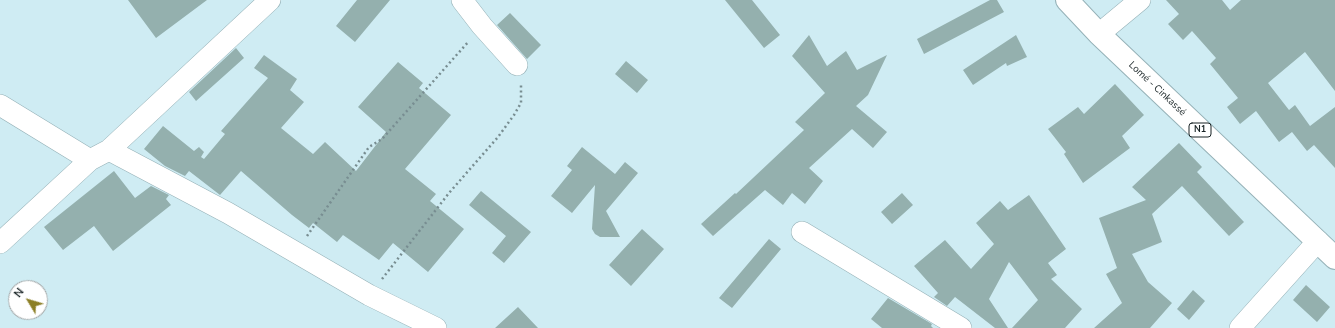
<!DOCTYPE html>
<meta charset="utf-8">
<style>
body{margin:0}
#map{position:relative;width:1335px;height:328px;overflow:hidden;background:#cfecf3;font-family:"Nunito Sans",sans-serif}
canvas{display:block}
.north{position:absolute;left:8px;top:280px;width:40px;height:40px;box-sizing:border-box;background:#fff;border:1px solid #a3a7a8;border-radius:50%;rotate:308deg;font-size:11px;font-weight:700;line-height:16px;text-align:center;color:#182325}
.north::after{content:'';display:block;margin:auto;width:14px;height:18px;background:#8c7f26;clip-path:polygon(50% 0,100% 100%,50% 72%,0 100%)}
</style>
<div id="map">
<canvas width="1335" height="328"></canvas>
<div class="north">N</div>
</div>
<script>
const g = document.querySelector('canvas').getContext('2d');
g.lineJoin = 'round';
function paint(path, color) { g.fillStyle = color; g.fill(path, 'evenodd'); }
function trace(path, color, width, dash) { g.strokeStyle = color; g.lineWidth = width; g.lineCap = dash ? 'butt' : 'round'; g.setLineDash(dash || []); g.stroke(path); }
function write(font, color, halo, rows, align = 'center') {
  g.font = font + ' "Nunito Sans",sans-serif'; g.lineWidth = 3; g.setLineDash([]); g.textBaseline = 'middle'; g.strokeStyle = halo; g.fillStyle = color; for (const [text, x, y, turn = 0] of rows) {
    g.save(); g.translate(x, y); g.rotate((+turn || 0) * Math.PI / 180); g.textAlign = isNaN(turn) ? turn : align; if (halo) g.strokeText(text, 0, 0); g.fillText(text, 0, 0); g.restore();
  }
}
const building = new Path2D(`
 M128,0h79l-51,38z
 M357,0h33l-35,42 -19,-16z
 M725,0h27l28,35 -16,13z
 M990,0h7l7,12 -80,42 -7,-15z
 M1166,0h56l8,10 11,-10h94v91l-30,-39 -37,31 21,27 6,-5 15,21 25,-19v61l-21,-23 -7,6 -15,-19 -13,10 -23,-31 -16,13 -13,-17 11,-9 -28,-34 6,-6 -24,-27 -9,9 -15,-16 11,-10z
 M510,13l31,32 -14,14 -30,-34z
 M809,35l18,31 19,-15 11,19 30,-15 -19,40 -12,11 31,26 -14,16 -21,-19 -43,39 14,13 -18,23 -13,-11 -9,12 -18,-15 -52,46 -12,-12 34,-31 1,1 68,-64 -9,-8 30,-29 -33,-37z
 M1016,35l11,22 -20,9 -1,-3 -33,22 -10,-15z
 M236,48l8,10 -48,43 -7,-9z
 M264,55l33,24 -7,11 14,12 -23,26 32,26 12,-12 31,29 30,-39 -28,-25 40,-45 25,21 -4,5 32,27 -46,54 31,25 -6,7 34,28 -36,43 -35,-29 -14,17 -36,-25 -6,7 -24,-19 -4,5 -17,-13 -51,-44 -21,24 -31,-24 -4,5 -20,-10 -21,-17 19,-23 31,25 5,-4 5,5 -3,5 3,2 21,-25 -4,-3 47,-53 -14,-10z
 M626,61l22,19 -11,13 -22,-19z
 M1115,84l29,31 -22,21 8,12 -47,35 -19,-29 2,-2 -18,-23 30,-22 6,7z
 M1179,143l23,24 -5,5 47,50 -15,14 -47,-50 -30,28 10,28 -30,12 16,28 24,21 -22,25h-56l28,-25 -16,-29 11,-6 -18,-50 47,-18 -14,-13z
 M582,147l33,27 10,-12 13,11 -32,38 14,26h-20l-5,-3 -3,-5 3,-44 -23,28 -21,-17 21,-26 -5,-4z
 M114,171l21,27 16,-12 18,9 -3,4 5,6 -58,46 -19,-25 -31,24 -19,-23z
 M481,191l50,41 -27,31 -12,-10 14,-17 -37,-31z
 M902,193l11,12 -21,19 -11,-12z
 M1029,195l37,54 -18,14 9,12 -6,4 31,30 -17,19h-53l26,-28 -29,-38 -20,37 19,29h-13l-40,-31 -8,9 -13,-9 4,-4 -24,-27 31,-26 26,29 23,-25 -18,-21 24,-22 8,9z
 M642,229l22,20 -33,37 -22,-21z
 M769,239l12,10 -49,59 -13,-10z
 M1306,285l24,22 -13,15 -24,-22z
 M1193,290l12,11 -16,19 -12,-11z
 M888,298l44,26 -1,2 2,2h-51l-11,-9z
 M518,307l20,21h-43z`);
const path = new Path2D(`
 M307,236l62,-89 13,-8 87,-98
 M382,279l67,-86 49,-56 16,-22 7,-12v-18`);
const minor = new Path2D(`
 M462,0l20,26 35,39
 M1099,34l41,-34
 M0,105l90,55
 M109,150l119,63 141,82 67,33
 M802,232l159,96
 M0,243l90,-83 19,-10 161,-150
 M1240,328l78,-87`);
const highway = new Path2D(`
 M1067,0l32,34 236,224`);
const shields = [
 [1200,130,22]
];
const shieldNames = [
 ["N1",1200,130]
];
const streetNames = [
 ["Lomé - Cinkassé",1157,89,43]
];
paint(building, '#94b0ae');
trace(minor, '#95b1b7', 22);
trace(highway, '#95b1b7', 24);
trace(path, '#788d91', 2.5, [2, 3]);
trace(minor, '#fff', 21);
trace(highway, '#fff', 22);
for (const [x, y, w] of shields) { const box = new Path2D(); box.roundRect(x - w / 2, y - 7, w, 14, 3); g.fillStyle = '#fff'; g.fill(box); trace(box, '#182325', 1); }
write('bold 9px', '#182325', null, shieldNames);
write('10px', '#182325', '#fff', streetNames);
</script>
